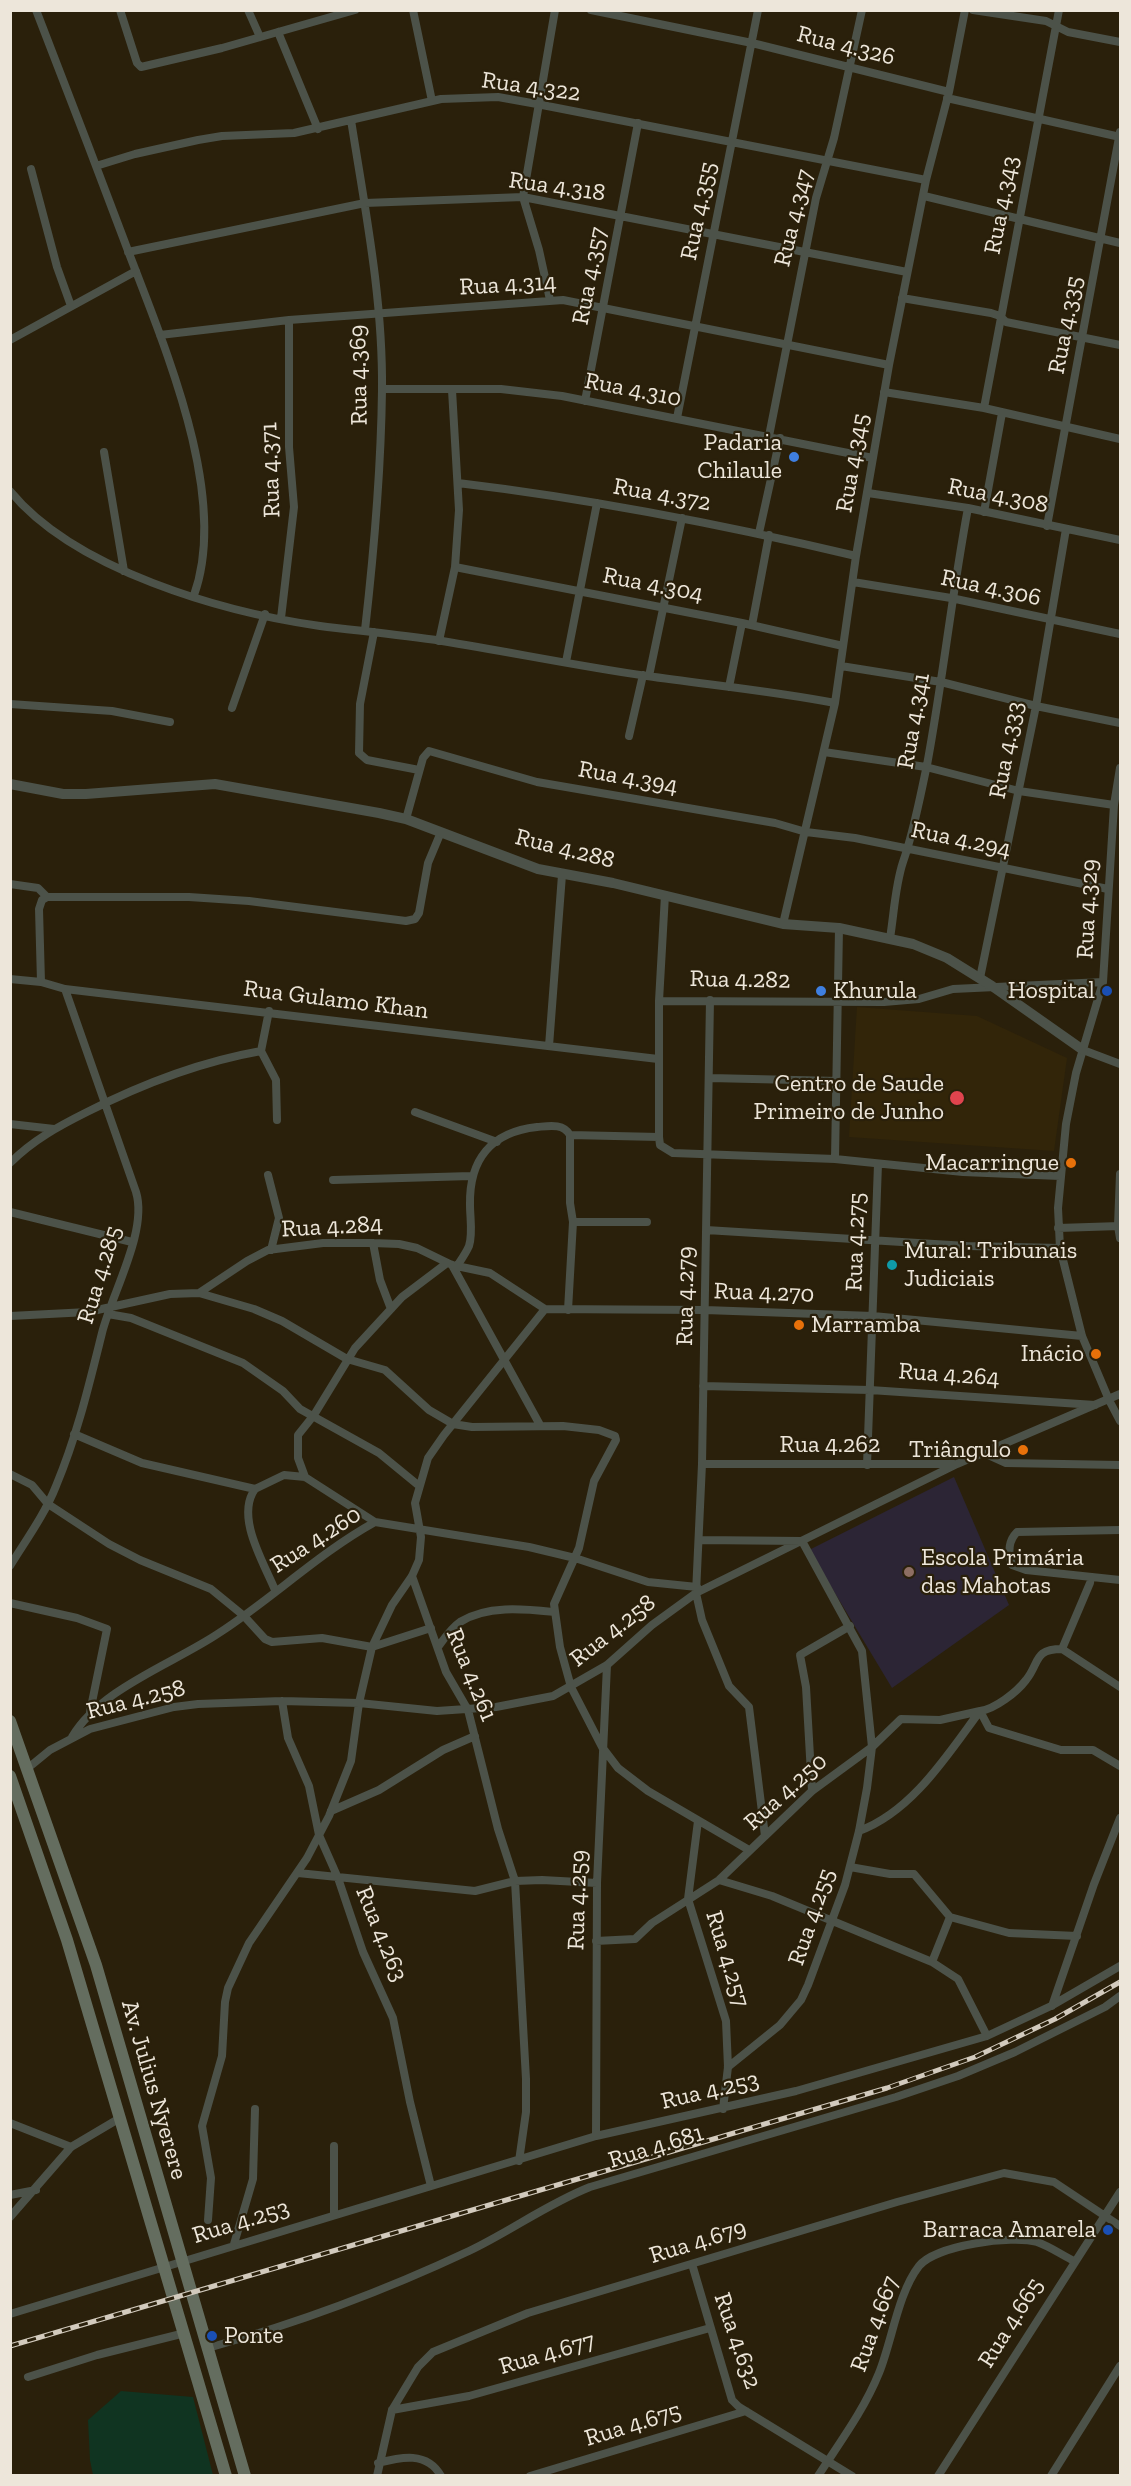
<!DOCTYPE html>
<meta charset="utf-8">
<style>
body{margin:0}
#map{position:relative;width:1131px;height:2486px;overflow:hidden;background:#2a200b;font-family:"Zilla Slab",serif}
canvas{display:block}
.frame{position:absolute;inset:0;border:12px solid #ede6da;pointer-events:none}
</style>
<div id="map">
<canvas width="1131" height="2486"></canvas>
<div class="frame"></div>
</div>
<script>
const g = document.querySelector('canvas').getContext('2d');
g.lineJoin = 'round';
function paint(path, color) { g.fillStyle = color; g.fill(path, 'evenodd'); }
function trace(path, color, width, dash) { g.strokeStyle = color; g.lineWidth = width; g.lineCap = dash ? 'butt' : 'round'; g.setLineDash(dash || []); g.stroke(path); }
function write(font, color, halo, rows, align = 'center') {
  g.font = font + ' "Zilla Slab",serif'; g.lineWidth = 4.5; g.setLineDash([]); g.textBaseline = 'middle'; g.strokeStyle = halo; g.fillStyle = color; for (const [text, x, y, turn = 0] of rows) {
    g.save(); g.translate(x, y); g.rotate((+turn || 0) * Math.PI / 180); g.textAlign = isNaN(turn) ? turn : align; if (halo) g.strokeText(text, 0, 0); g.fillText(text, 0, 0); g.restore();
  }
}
const built = new Path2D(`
 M857,1007l120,9 90,42 -13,93 -205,-14z`);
const education = new Path2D(`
 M954,1477l55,128 -117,83 -83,-138z`);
const green = new Path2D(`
 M121,2391l72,6 20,78h-120l-3,-15 -2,-40z`);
const minor = new Path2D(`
 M36,10c30,77 59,153 88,230 36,97 107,253 70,355
 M120,10l17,53 4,4 81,-19 133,-38
 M248,10l12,27
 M413,10l19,91
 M591,10l161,33 197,49
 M973,10l73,11 22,11 52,10
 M278,32l40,97
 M947,98l173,39
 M351,120c14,89 32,179 31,270 -1,81 -8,161 -17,240
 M96,166l39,-12 63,-14 24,-4 72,-3 147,-34 57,-2 39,7 389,76
 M31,169l26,98 14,39
 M924,196l196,47
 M128,252l237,-49 158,-6 384,75
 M902,298l89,15 9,3 6,6 114,23
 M550,300l-11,-50 -16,-53 32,-187
 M160,335l129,-15 274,-20 326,65
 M10,340l126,-69
 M382,389h119l61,7 311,62
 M884,392l100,16 136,31
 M585,401l53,-278
 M984,408l75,-398
 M677,418l81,-408
 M769,436l47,-238 18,-60 28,-128
 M104,452l20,119
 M458,483c134,16 267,42 398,73
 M10,491c65,79 212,121 310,135 41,5 81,9 122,15 68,11 136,25 205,35 63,9 126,15 188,27
 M868,493l100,15 152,32
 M984,512l18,-99
 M1047,526l73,-394
 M759,533l21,-95
 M455,567l287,56 101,23
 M853,582l98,16 169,36
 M281,618l13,-111 -5,-60v-127
 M752,625l17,-90
 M374,632l-14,72 -1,49 8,7 52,10
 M439,641l16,-74 4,-57 -7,-120
 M566,662l31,-159
 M841,666l100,16 95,24 84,17
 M649,676l33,-158
 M729,687l13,-64
 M10,704l102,7 58,11
 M232,708l33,-94
 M629,736l14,-61
 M824,752l102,15 93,24 95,14
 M1120,768l-6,37 -11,177 -27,91 -10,51 -8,84 2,40 22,88 27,64 11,21
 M406,819l17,-61 6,-7 108,31 238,41 31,9 49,6 253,51
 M10,884l28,4 9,9
 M665,895l-6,106v136l1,8 13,8 162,6 128,13 97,4
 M783,924l52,-221 21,-147 33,-191 37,-185 23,-88 16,-82
 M890,938c4,-24 5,-52 13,-76 11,-31 17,-65 24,-97 16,-86 25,-172 41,-257
 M980,978l56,-272 30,-177
 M10,979l31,3 24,7 593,70
 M41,982l-2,-73 3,-9 5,-3h142l60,4 157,20 9,-2 4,-6 9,-50 13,-31
 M710,1000l-8,464 -6,129 6,27 27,66 20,21 16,129
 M659,1001l225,1 35,-3 34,-10 150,-7
 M269,1011l-8,40 15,29 1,40
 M549,1046l13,-171
 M1083,1050l37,14
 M710,1078l128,3
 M415,1112l82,30
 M10,1124l44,5
 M835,1159l4,-231
 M10,1163c23,-23 49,-37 77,-51 57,-29 112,-50 174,-61
 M1120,1174l-2,52 2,12
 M268,1175l11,43 -8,32
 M333,1180l138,-4
 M10,1212l122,30
 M573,1222h74
 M1058,1228l62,-2
 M706,1230l261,16 93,2
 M373,1243l7,37 11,29
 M452,1265l88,160
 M457,1266c4,-6 9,-13 12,-20 4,-12 1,-28 1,-41 -1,-45 21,-73 67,-78 12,-1 26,-4 33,8l89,2
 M199,1293l55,16 28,12 65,38 38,11 44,40 24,14 19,3 91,-1 36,4 16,6 1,4 -22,41 -15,67 -25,56 6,43 11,40 31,60 16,21 30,23 101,59
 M568,1310l5,-88 -3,-19v-68
 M108,1314l23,4 112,45 40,28 17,18 79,44 39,32
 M10,1316l78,-4 82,-18 29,-1 48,-32 21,-11 55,-7h50l26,1 18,4 35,17 38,8 55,36 160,1 168,6 209,20
 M703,1386l167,4 225,15
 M74,1434l68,29 113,26 29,-14 21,2 70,45
 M984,1453l22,10 114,2
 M702,1464h252
 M867,1465l11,-301
 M10,1474l22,11 16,19 61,40 31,16 71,29 33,27 21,23 7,3 50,-4 50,9 59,-19
 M305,1477l-7,-19v-23l16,-20 41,-67 47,-51 45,-34
 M255,1489c-20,28 9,74 20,101
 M1120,1530l-103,2c-9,9 -9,21 -5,33l14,5 94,10
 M699,1540l103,1 60,110 10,96 -5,41 -8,43 -14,54 -37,100 -7,15 -21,25 -52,42
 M10,1566c16,-26 35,-52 46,-80 21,-50 33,-101 46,-153 10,-40 46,-102 34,-141l-71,-203
 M412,1576l34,96 22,38 30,119 17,52 11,198v33l-7,49
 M10,1603l67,15 30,11 -17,83
 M438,1647c6,-8 13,-19 22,-25 27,-17 64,-13 94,-10
 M1062,1649l28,-66
 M1062,1649l58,38
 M282,1701l6,37 21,48 10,49 19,43 25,74 30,66 17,84 21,84
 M72,1737c29,-49 101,-73 147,-104 54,-35 100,-80 156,-111l154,25 46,11 73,24 49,5
 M28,1768l22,-18 40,-21 84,-22 24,-3 84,-3 77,2 78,8 59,-4 57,-11 54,-31 45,-40 44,-32 261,-129 163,-70
 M812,1791l-6,-104 -6,-32 50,-29
 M331,1811l48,-21 64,-40 32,-14
 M698,1821l-10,78 38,122 2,46 -5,42
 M859,1831c53,-19 89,-77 121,-120 15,-2 37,-19 46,-31 14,-17 7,-31 36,-31
 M850,1867l40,7h24l36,43 59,16 68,3
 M298,1873l177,18 40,-10 27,-1 55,3
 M719,1880l53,16 160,66 26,17 29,57
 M596,1941l39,-2 17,-16 67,-43 93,-89 60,-44 29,-28 39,1 40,-9 9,17 72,22h32l27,16
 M932,1962l18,-45
 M1052,2006l42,-122 26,-66
 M10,2123l61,24
 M596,2136l1,-253 10,-218
 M10,2195l26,-5
 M334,2215v-69
 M10,2217l61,-70 49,-29
 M208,2220l3,-42 -9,-52 20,-70 3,-54 3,-14 21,-45 58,-85 22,-42 22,-55 8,-58 13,-56 20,-42 20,-29 7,-16 2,-23 -6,-34 13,-45 16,-23 101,-126
 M234,2244l19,-65 2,-70
 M692,2264l40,136 7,7 113,69
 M10,2314l586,-178 200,-45 191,-55 64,-30 69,-40
 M208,2348c90,-25 176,-57 261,-97 42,-20 78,-47 121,-64l306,-90 62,-21 57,-24 90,-45 15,-11
 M28,2377l69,-22 88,-22
 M392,2410l77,-14 241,-68
 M378,2463c23,-6 49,-12 63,13
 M377,2476l15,-66 26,-43 15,-15 95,-39 369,-111 107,-29 50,9 66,44
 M530,2476l216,-65
 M818,2476c22,-34 46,-66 61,-103 13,-32 19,-80 40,-107 17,-21 93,-31 118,-24 12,4 25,13 37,19
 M938,2476l182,-284
 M1051,2476l69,-110`);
const tertiary = new Path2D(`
 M10,784l53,10h23l129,-10 164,29 27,6 132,50 75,14 170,41 56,4 74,16 34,14 45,28 91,64`);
const secondary = new Path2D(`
 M10,1721l86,244 149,511
 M10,1776l57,164 159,536`);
const rail = new Path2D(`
 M10,2346l877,-258 88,-31 80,-38 65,-37`);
const markers = [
 [794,457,6,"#3f7fe0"],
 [821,991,6,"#3f7fe0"],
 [1107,991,6,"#1a4fb4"],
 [957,1098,8,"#e0444e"],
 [1071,1163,6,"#e8710a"],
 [892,1265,6,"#0f9aa8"],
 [799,1325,6,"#e8710a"],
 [1096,1354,6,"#e8710a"],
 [1023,1450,6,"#e8710a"],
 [909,1572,6,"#8d6e63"],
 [1108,2230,6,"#1a4fb4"],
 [212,2336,6,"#1a4fb4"]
];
const streetNames = [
 ["Rua 4.326",846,46,14],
 ["Rua 4.322",531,87,8],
 ["Rua 4.318",557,187,8],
 ["Rua 4.343",1002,205,-79],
 ["Rua 4.355",699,211,-78],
 ["Rua 4.347",794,218,-76],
 ["Rua 4.357",590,276,-79],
 ["Rua 4.314",508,285,-3],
 ["Rua 4.335",1066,325,-79],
 ["Rua 4.369",359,375,-91],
 ["Rua 4.310",633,390,11],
 ["Rua 4.345",853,463,-80],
 ["Rua 4.371",271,470,-92],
 ["Rua 4.372",662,495,10],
 ["Rua 4.308",998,496,11],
 ["Rua 4.304",653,585,11],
 ["Rua 4.306",991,588,12],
 ["Rua 4.341",914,721,-80],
 ["Rua 4.333",1007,750,-79],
 ["Rua 4.394",628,778,10],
 ["Rua 4.294",961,840,12],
 ["Rua 4.288",565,849,14],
 ["Rua 4.329",1088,909,-87],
 ["Rua 4.282",740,980,1],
 ["Rua Gulamo Khan",336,1000,7],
 ["Rua 4.284",332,1227,-3],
 ["Rua 4.275",856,1242,-88],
 ["Rua 4.285",100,1275,-73],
 ["Rua 4.270",764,1293,2],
 ["Rua 4.279",686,1296,-89],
 ["Rua 4.264",949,1375,4],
 ["Rua 4.262",830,1445],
 ["Rua 4.260",316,1540,-33],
 ["Rua 4.258",613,1631,-38],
 ["Rua 4.261",471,1675,68],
 ["Rua 4.258",136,1700,-14],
 ["Rua 4.250",786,1792,-42],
 ["Rua 4.259",578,1900,-88],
 ["Rua 4.255",812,1917,-71],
 ["Rua 4.263",381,1934,68],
 ["Rua 4.257",727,1959,73],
 ["Av. Julius Nyerere",154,2090,74],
 ["Rua 4.253",710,2091,-13],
 ["Rua 4.681",656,2147,-17],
 ["Rua 4.253",241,2222,-17],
 ["Rua 4.679",698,2242,-17],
 ["Rua 4.665",1011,2323,-58],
 ["Rua 4.667",875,2324,-70],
 ["Rua 4.632",737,2341,71],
 ["Rua 4.677",547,2354,-16],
 ["Rua 4.675",633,2425,-17]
];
const poiNames = [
 ["Padaria",782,443],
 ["Chilaule",782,471],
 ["Khurula",833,991,"left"],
 ["Hospital",1095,991],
 ["Centro de Saude",944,1084],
 ["Primeiro de Junho",944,1112],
 ["Macarringue",1059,1163],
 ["Mural: Tribunais",904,1251,"left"],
 ["Judiciais",904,1279,"left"],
 ["Marramba",811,1325,"left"],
 ["Inácio",1084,1354],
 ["Triângulo",1011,1450],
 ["Escola Primária",921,1558,"left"],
 ["das Mahotas",921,1586,"left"],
 ["Barraca Amarela",1096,2230],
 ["Ponte",224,2336,"left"]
];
paint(built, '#322509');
paint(education, '#2c2535');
paint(green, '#103421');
trace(minor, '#4c5249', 8);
trace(tertiary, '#4c5249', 10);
trace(secondary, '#646d5f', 12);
trace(rail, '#d2cabd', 5);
trace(rail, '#2a200b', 3, [9]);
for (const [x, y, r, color] of markers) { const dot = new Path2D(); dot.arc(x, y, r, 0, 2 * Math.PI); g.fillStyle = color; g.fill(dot); trace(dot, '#2a200b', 2); }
write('24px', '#ede6da', '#2a200b', streetNames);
write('24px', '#ede6da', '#2a200b', poiNames, 'right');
</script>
